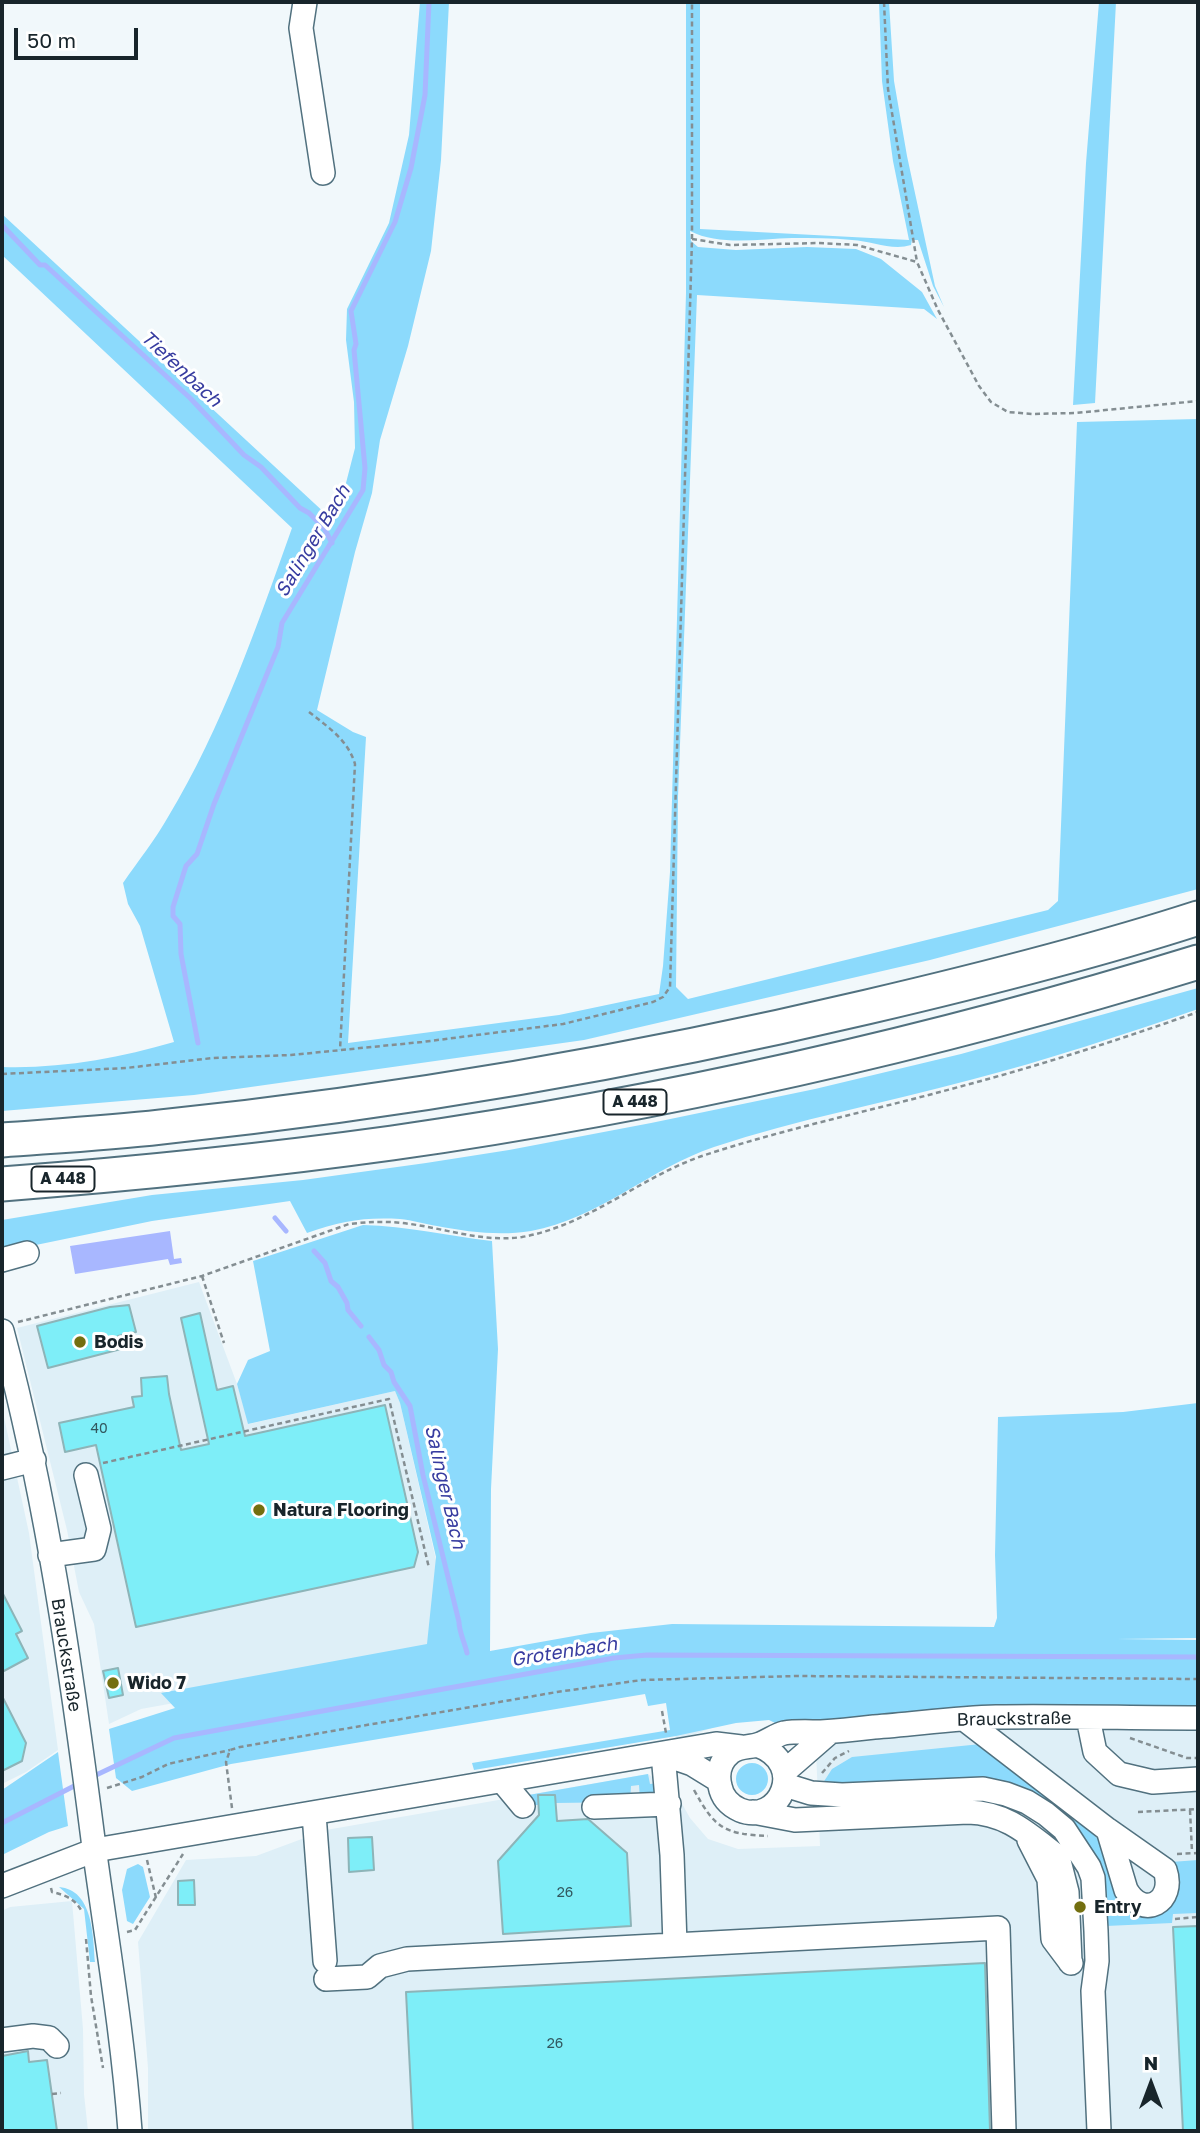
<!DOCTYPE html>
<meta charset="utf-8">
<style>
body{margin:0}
#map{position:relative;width:1200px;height:2133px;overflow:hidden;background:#f1f8fb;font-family:"Golos Text",sans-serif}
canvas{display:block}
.frame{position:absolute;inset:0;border:4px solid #18252b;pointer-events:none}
.north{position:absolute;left:1116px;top:2049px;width:70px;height:70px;-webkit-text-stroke:5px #fff;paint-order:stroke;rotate:0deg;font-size:19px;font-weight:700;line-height:28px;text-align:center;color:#18252b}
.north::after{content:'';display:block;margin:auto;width:24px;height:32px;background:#18252b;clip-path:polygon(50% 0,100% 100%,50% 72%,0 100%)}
.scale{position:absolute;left:14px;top:28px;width:124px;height:32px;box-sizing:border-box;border:4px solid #18252b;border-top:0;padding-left:9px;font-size:21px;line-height:24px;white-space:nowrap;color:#18252b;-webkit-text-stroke:5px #fff;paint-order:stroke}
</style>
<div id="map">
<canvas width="1200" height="2133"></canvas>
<div class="frame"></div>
<div class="north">N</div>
<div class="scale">50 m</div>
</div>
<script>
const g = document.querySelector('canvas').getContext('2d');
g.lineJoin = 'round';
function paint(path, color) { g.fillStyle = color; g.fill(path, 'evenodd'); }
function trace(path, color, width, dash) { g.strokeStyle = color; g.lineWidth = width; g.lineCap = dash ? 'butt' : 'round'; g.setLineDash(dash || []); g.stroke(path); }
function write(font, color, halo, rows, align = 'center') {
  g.font = font + ' "Golos Text",sans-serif'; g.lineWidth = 6; g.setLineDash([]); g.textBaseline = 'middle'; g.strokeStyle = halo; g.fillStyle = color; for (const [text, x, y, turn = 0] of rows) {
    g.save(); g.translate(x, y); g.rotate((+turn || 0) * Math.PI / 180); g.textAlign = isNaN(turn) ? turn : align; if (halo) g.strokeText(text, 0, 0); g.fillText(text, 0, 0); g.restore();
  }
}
const built = new Path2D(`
 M199,1282l38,102 12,40 146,-33 5,12 57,249 -316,57 -32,15 -15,-100 -15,-32 -12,-62 -50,-202z
 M2,1408l27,125 29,217 -32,22 -24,12z
 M668,1695l221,20 109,-8h200v424h-1050v-63l-10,-126 48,-82 70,-4 70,-26 322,-56 28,19 14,25 18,21 30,10 82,-3 -4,-96 -34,-26 -12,-5 -42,3 -38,14 -14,3z
 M72,1901l11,128 1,65 4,37h-86v-220l8,-4z`);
const green = new Path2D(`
 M420,2h29l-8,158 -10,91 -23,95 -28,94 -8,53 -17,59 -38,158 36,22 13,5 -18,306 211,-28 100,-21 4,-28 7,-94 16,-579v-291h14v227l209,11 -16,-79 -11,-80 -3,-79h10l5,79 13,75 28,130 9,21 -11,-21 -15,-46h-6l-1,5c-19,6 -39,-4 -59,-5 -20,-2 -40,-2 -60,-2 -33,1 -73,8 -102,-7l1,10 7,6 38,3 71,-3 49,2 25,10 41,33 15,27 -13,-10 -227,-14 -19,502 -2,190 12,12 360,-89 10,-9 19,-479 121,-3v470l-268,71 -346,80 -390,55 -192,16v-44c57,2 117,-9 172,-25l-34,-116 -12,-22 -5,-21c15,-22 32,-43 45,-66 54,-89 89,-191 124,-289l-290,-273v-41l326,302 10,-2 17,-66 -1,-46 -8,-62 1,-31 42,-86 20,-88z
 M1099,2h17l-21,401 -22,2 13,-242z
 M1198,988v21c-75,26 -151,51 -228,71 -85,23 -172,39 -256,67 -63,21 -116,72 -183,84 -31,5 -63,1 -94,-5 -12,-2 -25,-6 -37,-7 -36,-2 -59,2 -93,14l-17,-32 -138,20 -150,31v-32l150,-25 151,-15 123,-17 83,-13 142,-27 164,-34 146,-35z
 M363,1225c44,1 85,11 129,16l6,108 -7,140 -1,162 101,-18 81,-9 322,3 3,-9 -2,-63 3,-138 125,-5 75,-9v235l-81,1 81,1v65h-201l-216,21 -12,-6 -33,3 -60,13 -202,34 -2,-7 198,-33 -4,-27 -18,3 -3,-12 -414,70 -99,27 -16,-13 -7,-49 66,-21 -14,-15 266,-49 9,-87 -36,-154 -5,-12 -147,33 -11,-40 11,-24 22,-9 -17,-90z
 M981,1744l101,78c9,9 18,18 23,30 10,27 9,71 50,62 10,-2 20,-11 23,-21 3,-11 -1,-21 -7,-31l27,-2v53l-25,1 -1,9 -66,3 -3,-42 -63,-83 -219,-15 11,-17 20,-12z
 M58,1752l10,74 -19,6 -47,23v-65z
 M736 1779a16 16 0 1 1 32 0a16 16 0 1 1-32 0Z
 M648,1774l2,10 9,-1 2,10 -21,7 -1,-15 -8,1 -1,16 -75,1 -1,-8 -16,1v9h-8l-7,-9z
 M138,1864l5,3 7,30 -17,27 -6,-3 -5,-31 5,-21z
 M59,1887c34,3 34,48 36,75h-5l-6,-53z`);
const water = new Path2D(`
 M170,1231l4,28 7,-1 1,5 -12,2 -2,-6 -93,15 -5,-28z`);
const stream = new Path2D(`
 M2,225l38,40h5l145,133 54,57 17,12 39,41 9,5 15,15 8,15
 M198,1043l-17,-89 -1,-30 -7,-8v-9l13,-41 11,-12 17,-50 64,-157 4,-24 81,-133 2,-22 -11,-118 2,-6 -5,-33 44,-89 16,-54 14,-73 4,-93
 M275,1218l11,13
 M314,1251l11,12 6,18 7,6 9,16 1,7 13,16
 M369,1337l10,13 5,15 7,7 3,10 16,24 13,69 36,147c0,10 6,21 8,31
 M92,1777l82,-39 440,-80 33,-3 551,2
 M2,1823l78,-40`);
const building = new Path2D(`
 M129,1305l7,27 -18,4 3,13 -73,19 -11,-42 73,-19z
 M200,1313l17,77 16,-4 12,50 140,-31 33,147 -4,15 -278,60 -40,-182 -31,7 -6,-29 75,-16 -2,-10 10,-1 -1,-18 26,-2 2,18 12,56 28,-6 -28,-126z
 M2,1592l20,39 -6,3 12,24 -26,14z
 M118,1668l5,27 -14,3 -6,-27z
 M2,1696l24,47 -4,18 -20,10z
 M538,1795h17l2,26 31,-2 39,34 4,73 -128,8 -5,-73 41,-46z
 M372,1837l2,33 -25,2 -1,-34z
 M194,1880l1,25h-17v-24z
 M1198,1926v205h-15l-10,-204z
 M985,1963l5,168h-577l-7,-139z
 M28,2051l1,11 18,-2 10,71h-55v-75z`);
const path = new Path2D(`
 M884,2l4,87 29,173
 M692,239l38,6 89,-2 38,2 60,17 21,48 41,76 12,16 17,10 24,2 44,-1 122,-12
 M309,712c19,15 39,28 46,52l-15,286
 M2,1074l124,-6 87,-10 78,-3 131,-13 141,-18 90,-22 10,-5 7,-10 22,-748v-237
 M202,1276l22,67
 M18,1322l184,-46 147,-52c18,-2 35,-3 53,-1 40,4 79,20 120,14 68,-12 119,-61 183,-82 86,-28 174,-46 261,-70 79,-21 155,-46 232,-73
 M103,1463l286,-64 40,169
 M662,1711l4,22
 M1130,1738l57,20h10
 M822,1773l13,-15 14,-7
 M107,1788l35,-11 26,-13 62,-14
 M694,1790c21,38 29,44 74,46
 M232,1808l-6,-46 4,-12 10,-3 317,-55 85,-12 156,-4 400,3
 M1190,1810l2,42
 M1138,1812l60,-3
 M1177,1854l21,-1
 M147,1860l9,38
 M51,1888l1,4c13,3 24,7 30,20
 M1175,1919l23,-2
 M127,1932l8,-2 48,-76
 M86,1939l5,57 12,72
 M52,2094l9,-1`);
const minor = new Path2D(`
 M305,2l-4,26 22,145
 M2,1260l25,-7
 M2,1331c45,168 70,343 92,516 13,95 29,189 36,284
 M2,1468l32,-8
 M50,1555l44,-6 5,-20 -13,-54
 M1088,1718l7,34 24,22 34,8 45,-3
 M964,1719l144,111 57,40c11,32 -22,50 -39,20l-18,-60
 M757,1745c52,19 22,81 -17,65 -11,-5 -18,-13 -20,-24 -3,-12 0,-25 10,-33 9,-8 20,-5 30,-9 8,-3 16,-9 24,-11 12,-2 26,-1 37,-1 18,-1 36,-3 53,-5 41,-3 82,-9 122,-10 67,-1 135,1 202,1
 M663,1754l9,101 3,90
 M666,1755l26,9 26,16
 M784,1772l46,-40
 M503,1782l20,24
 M785,1785l26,8 31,2 141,-6 23,5 21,8 19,12 18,15 25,38 4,11 3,53 1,30 -4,30 6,140
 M594,1807l75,-3
 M753,1812l42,8 173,-8c39,1 60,22 90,45l9,35 3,70
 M314,1814l11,147
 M1029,1840l20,39 4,60 18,24
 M2,1886l93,-36 621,-106 25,3
 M326,1979l41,-2 13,-11 27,-7 591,-31 6,203
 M2,2040l31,-4 16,2 8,8`);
const highway = new Path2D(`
 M2,1140c53,-4 106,-7 159,-13 237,-25 473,-65 706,-120 111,-26 223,-54 331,-89
 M2,1184c130,-10 260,-23 390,-41 273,-39 543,-100 806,-181`);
const markers = [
 [80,1342,7,"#736f10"],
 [259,1510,7,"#736f10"],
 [113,1683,7,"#736f10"],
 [1080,1907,7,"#736f10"]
];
const numberNames = [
 ["40",99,1429],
 ["26",565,1893],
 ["26",555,2044]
];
const shields = [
 [635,1102,63],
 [63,1179,63]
];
const shieldNames = [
 ["A 448",635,1102],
 ["A 448",63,1179]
];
const poiNames = [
 ["Bodis",94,1342],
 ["Natura Flooring",273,1510],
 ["Wido 7",127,1683],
 ["Entry",1094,1907]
];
const streetNames = [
 ["Brauckstraße",66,1655,81],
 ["Brauckstraße",1014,1719,-1]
];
const waterNames = [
 ["Tiefenbach",181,369,43],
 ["Salinger Bach",313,541,-59],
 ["Salinger Bach",445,1487,77],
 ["Grotenbach",564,1652,-9]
];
paint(built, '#deeff7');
paint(green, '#8cdafc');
paint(water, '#a8b7ff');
trace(stream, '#a8b7ff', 5);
paint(building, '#7eeef8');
trace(building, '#8db4b8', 2);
trace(minor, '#51717f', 26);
trace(highway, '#51717f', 37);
trace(path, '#848e92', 2.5, [5, 3.5]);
trace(minor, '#fff', 23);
trace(highway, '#fff', 33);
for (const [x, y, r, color] of markers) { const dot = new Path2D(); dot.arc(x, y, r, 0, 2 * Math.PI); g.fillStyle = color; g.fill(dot); trace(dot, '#fff', 2.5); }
write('14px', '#32575e', null, numberNames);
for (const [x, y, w] of shields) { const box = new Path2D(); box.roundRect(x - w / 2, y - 12.5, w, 25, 5); g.fillStyle = '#fff'; g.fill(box); trace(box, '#18252b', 2); }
write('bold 16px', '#18252b', null, shieldNames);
write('bold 18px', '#18252b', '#fff', poiNames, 'left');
write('18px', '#18252b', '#fff', streetNames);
write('italic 19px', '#373ca0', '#fff', waterNames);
</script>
